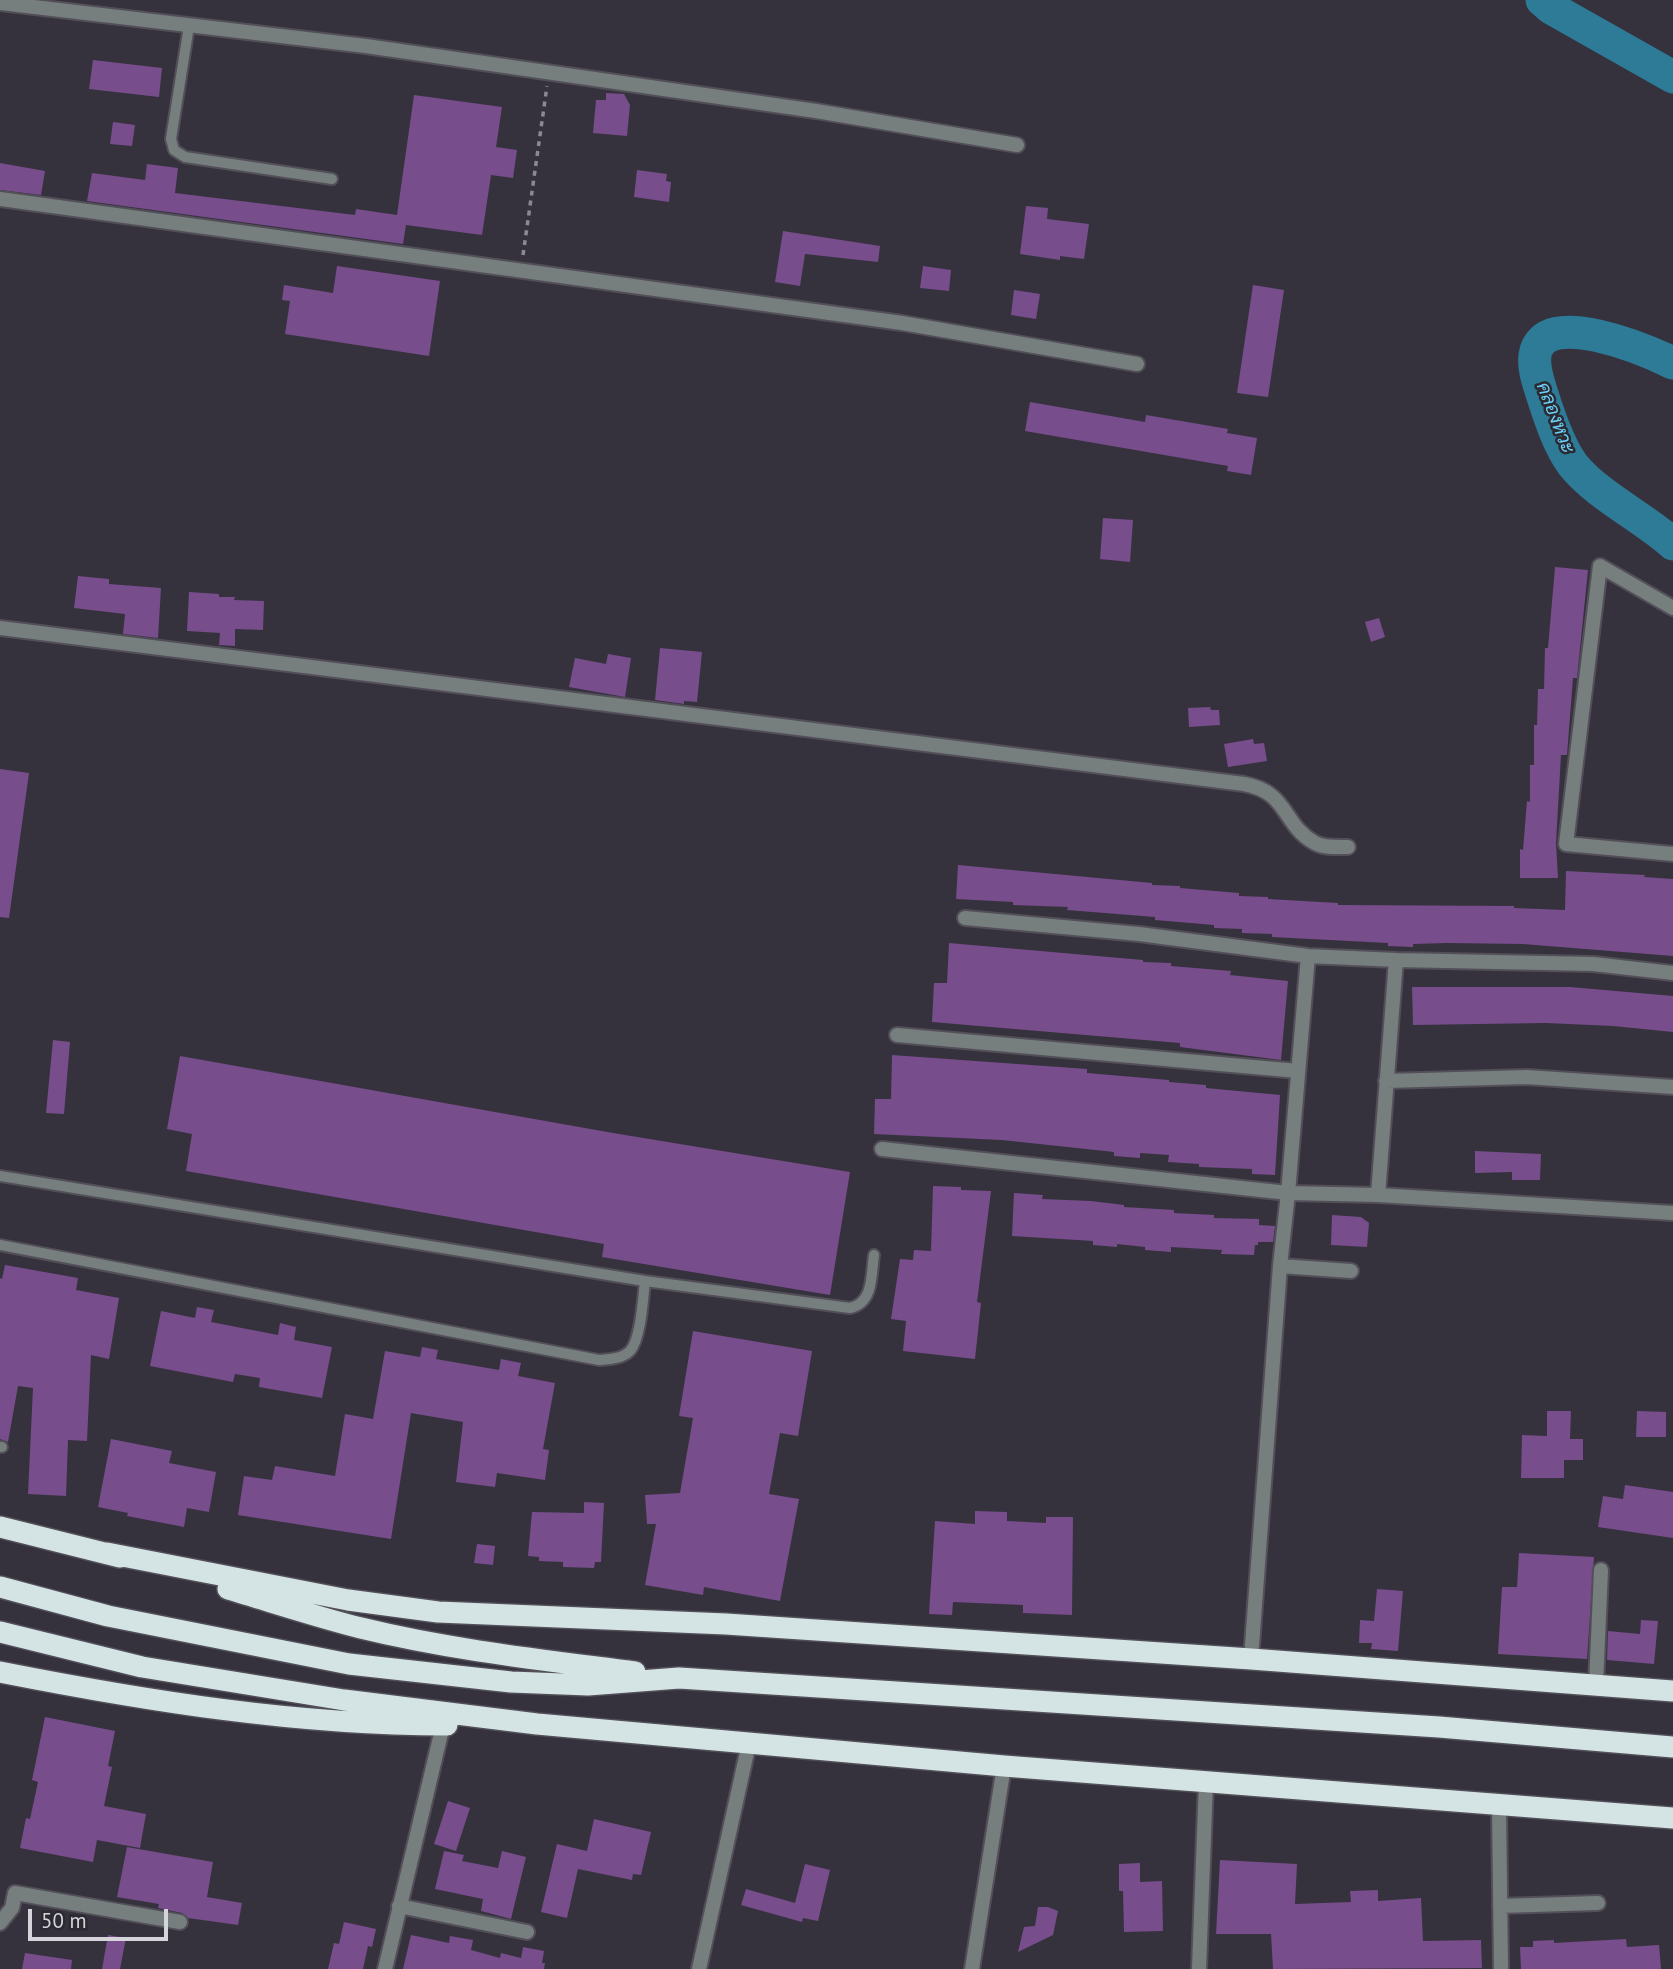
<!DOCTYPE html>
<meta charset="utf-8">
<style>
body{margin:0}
#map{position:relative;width:1673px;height:1969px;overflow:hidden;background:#35323d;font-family:"PT Sans",sans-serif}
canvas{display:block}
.scale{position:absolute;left:28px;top:1909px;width:140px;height:32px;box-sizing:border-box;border:4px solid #d6d5db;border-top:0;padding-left:9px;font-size:21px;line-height:24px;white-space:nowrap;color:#d6d5db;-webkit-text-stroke:5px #2b2932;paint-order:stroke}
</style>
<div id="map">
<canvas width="1673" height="1969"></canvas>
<div class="scale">50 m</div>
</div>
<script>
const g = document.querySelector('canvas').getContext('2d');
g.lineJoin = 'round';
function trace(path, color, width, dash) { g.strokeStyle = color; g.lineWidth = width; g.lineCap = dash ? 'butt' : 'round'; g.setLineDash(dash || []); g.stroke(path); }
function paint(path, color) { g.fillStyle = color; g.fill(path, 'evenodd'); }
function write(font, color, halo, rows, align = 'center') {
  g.font = font + ' "PT Sans",Sarabun,sans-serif'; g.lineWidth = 5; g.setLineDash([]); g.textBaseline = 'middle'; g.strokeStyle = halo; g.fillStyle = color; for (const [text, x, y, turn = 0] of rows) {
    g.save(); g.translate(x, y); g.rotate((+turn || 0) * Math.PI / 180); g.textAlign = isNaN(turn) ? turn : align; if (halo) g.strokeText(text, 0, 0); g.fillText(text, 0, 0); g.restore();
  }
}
const river = new Path2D(`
 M1542,0l9,8 122,69
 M1673,363c-25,-12 -130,-58 -138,-8 -2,14 4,29 8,42 7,22 16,49 30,68 25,31 70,52 100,79`);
const building = new Path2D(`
 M93,60l69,8 -3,29 -70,-8z
 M606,93l18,1 6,11 -3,31 -34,-3 3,-33h10z
 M414,95l88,12 -6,40 21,3 -4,28 -22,-3 -9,60 -76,-10 -3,19 -316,-43 5,-28 53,7 2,-16 31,4 -3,25 180,22 1,-6 41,6z
 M113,122l22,3 -3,21 -22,-2z
 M0,163l45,8 -4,24 -41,-5z
 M637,170l30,4 -1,7 5,1 -2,20 -35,-5z
 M1026,206l22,2 -1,11 42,5 -5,35 -24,-3v4l-40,-6z
 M783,231l97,15 -2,16 -73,-8 -5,32 -25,-4z
 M337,266l103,15 -11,75 -144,-22 5,-33 -8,-1 2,-15 49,8z
 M923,266l28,4 -2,21 -29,-3z
 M1253,285l31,5 -16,107 -31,-4z
 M1014,290l26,4 -4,25 -25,-4z
 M1030,402l115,20 1,-7 82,14 -1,4 30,5 -6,37 -24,-4 1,-5 -203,-35z
 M1103,518l30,2 -3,42 -30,-3z
 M1555,567l33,3 -11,108h-4l-6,77h-6l-5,88 2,35h-38v-29l3,1 4,-49 3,1v-37h4v-40h3l1,-36h6l1,-41h3z
 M78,576l31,3v5l52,4 -3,50 -35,-4 2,-20 -51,-6z
 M189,592l30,2v3h16l-1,3 30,1 -1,29 -28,-1v17l-16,-1 1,-12 -33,-2z
 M1379,618l6,19 -14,5 -6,-20z
 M660,648l42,4 -5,50 -13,-1v3l-29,-4z
 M608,654l23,4 -6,39 -56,-10 6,-29 31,6z
 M1210,707l1,3h8l1,15 -31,2 -1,-19z
 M1253,739l1,5 10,-1 3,18 -39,6 -4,-23z
 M0,769l29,4 -20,145 -9,-1z
 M958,865l194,18v2l28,1v2l59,5v3l29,1v2l70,4v2l176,1v2l51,2 1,-39 79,4 -1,2 29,2v77l-150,-12 -76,-1 -34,1v3l-25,-1v-3l-116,-6v-3l-30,-1v-4l-28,-1v-3l-59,-5v-3l-88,-7 1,-3 -55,-2v-3l-57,-3z
 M949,943l194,17v2l28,1v3l60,5 -1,4 58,6 -7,79 -101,-13v-4l-248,-21 2,-39h13z
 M1412,987h158l103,9v36l-60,-6 -67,-3 -133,2z
 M53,1040l17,2 -6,72 -18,-1z
 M892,1055l195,14v4l82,7v2l37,3v3l74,7 -5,80 -23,-1v-5l-53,-2v-3l-31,-2 1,-7 -29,-2v5l-26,-2v-4l-112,-12 -128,-6 1,-35h16z
 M180,1056l433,77 237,39 -20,123 -228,-38 2,-13 -418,-73 6,-37 -25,-5z
 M1475,1151l66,3 -1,26h-28v-8l-37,1z
 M933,1186l28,1v3l30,1 -14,111 4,1 -6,56 -72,-8 3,-30 -15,-2 9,-60 13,1 1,-10 17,1z
 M1014,1193l29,2 -1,4 49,2 33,4v2l50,3v3l40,2v3l45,1v6l16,1 -2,16h-15v3h-3l-1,10 -33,-1 1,-4 -51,-3v5l-26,-2v-3l-28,-3v3l-24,-2v-4l-81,-5z
 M1332,1215l29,2 8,6 -2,24 -36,-2z
 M5,1265l73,13 -2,12 43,8 -10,61 -18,-4 -4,86 -19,-1 -2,56 -38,-2 5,-106 -15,-2 -10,56 -8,-3v-161l2,1z
 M197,1307l17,3 -3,12 67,13 2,-12 16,4 -2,13 38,7 -10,51 -63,-11 1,-9 -25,-4 -2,8 -83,-16 11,-55 34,7z
 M693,1331l119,20 -14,85 -18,-3 -11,61 30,5 -19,102 -76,-14 -1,8 -58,-10 11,-61h-9l-2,-29 35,-2 13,-75 -14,-2z
 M422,1347l16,3 -2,9 63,11 2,-11 20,4 -3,13 37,7 -12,66 6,1 -4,30 -48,-7 -2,14 -39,-5 7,-60 -52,-9 -20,126 -153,-24 6,-39 28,4 3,-14 60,10 10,-62 28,5 12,-68 35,6z
 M1547,1411h24l-1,28h13v21h-19v18h-43l1,-43 25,1z
 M1637,1411l29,1v25h-30z
 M111,1439l61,12 -3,12 47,9 -7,40 -22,-4 -3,19 -57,-11 1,-3 -30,-6z
 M1625,1485l48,7v46l-75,-11 5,-31 20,3z
 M584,1502l20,1 -3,59h-6l-1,6 -31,-1v-5l-24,-1v-4l-11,-1 4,-44 52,1z
 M975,1511l32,1v9l39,2v-6h27l-1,98 -49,-2v-8l-70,-3 -1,13 -23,-1 6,-93 40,3z
 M477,1544l18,2 -2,19 -19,-2z
 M1519,1553l75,4 -7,102 -89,-5 4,-67h15z
 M1377,1589l26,2 -5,60 -27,-2 1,-6h-13l1,-23 14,1z
 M1641,1620l17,1 -4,43 -47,-4 1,-29 32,3z
 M45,1717l70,14 -7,35 4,1 -8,39 42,8 -6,34 -43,-8 -4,22 -73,-14 6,-30 4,1 8,-37 -6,-2z
 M448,1801l22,7 -14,43 -22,-7z
 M594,1819l57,13 -10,43 -8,-1 -1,6 -54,-11 -11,49 -26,-6 16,-68 30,7z
 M127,1847l86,15 -6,35 35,6 -4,22 -50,-7 -6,-5 -24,-5 1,-4 -42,-7z
 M444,1851l20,4 -2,6 36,7 4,-17 24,6 -15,62 -30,-8 2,-12 -48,-10z
 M1220,1860l77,4 -2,40 56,-2 -1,-11 28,-1v11l43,-3 2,43 58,-1 1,28 -209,1 -2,-35h-55z
 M1140,1863v19l22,-1 1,50 -39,1 -1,-41h-4v-27z
 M805,1864l25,6 -12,51 -15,-3 -1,4 -61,-17 5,-16 49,14z
 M1038,1907h10l10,4 -5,24 -35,17 6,-25 11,-1z
 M344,1922l32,7 -4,18 -4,-1 -5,23h-35l6,-26 5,1z
 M108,1935l18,3 -6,31h-18z
 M411,1935l38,8 1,-7 23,4 -2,10 29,8 1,-5 20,5 2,-11 21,4 -2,12h3l-1,6h-141z
 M1626,1939l1,8 32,-2 2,24h-140l-1,-22h13v-6l21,-1v3z
 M25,1953l47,7 -1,9h-49z`);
const path = new Path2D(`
 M523,255l24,-169`);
const lane = new Path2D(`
 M189,26l-18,113 3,11 11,7 147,22
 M0,1176l645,105 205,27c24,-5 21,-34 24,-53
 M0,1245l599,115c11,-1 23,-1 31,-9 11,-12 13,-53 15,-70
 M0,1447h2`);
const street = new Path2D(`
 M0,3l366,43 450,65 201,34
 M0,199l902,124 235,41
 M1673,608l-73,-42 -34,278 107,10
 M0,628l1244,156c45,8 38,41 71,59 9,5 22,4 33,4
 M965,918l174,16 169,22 88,4 -18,235
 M1308,956l-20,237 90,2 295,18
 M1396,960l197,4 80,9
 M897,1035l401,36
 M1386,1081l141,-4 146,10
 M882,1149l406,44 -8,73 -29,393
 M1280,1266l71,5
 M1596,1684l5,-114
 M1499,1805l2,164
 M399,1906l128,26
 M1500,1906l98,-3
 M0,1923l12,-15 3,-15 165,29
 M385,1969l58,-244
 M699,1969l50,-226
 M972,1969l32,-203
 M1199,1969l7,-188`);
const highway = new Path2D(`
 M0,1527l120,30
 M107,1553l241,47 90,12 288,12 525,35 422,32
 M0,1587l108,29 241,48 162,18 77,3 91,-7 760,49 234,20
 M228,1589c44,13 89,28 133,39 90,22 182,32 274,44
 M0,1632l142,35 202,33 193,24 467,42 669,52
 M0,1672c147,29 297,53 447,53`);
const waterNames = [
 ["คลองหวะ",1555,418,69]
];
trace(river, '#2d7b97', 33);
paint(building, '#774d8c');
trace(lane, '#524f59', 14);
trace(street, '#524f59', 18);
trace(highway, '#524f59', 24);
trace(path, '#8b8991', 3.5, [5, 5]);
trace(lane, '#777e7e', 10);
trace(street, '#777e7e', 14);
trace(highway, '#d4e4e5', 21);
write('italic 19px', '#69cff7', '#2b2932', waterNames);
</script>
